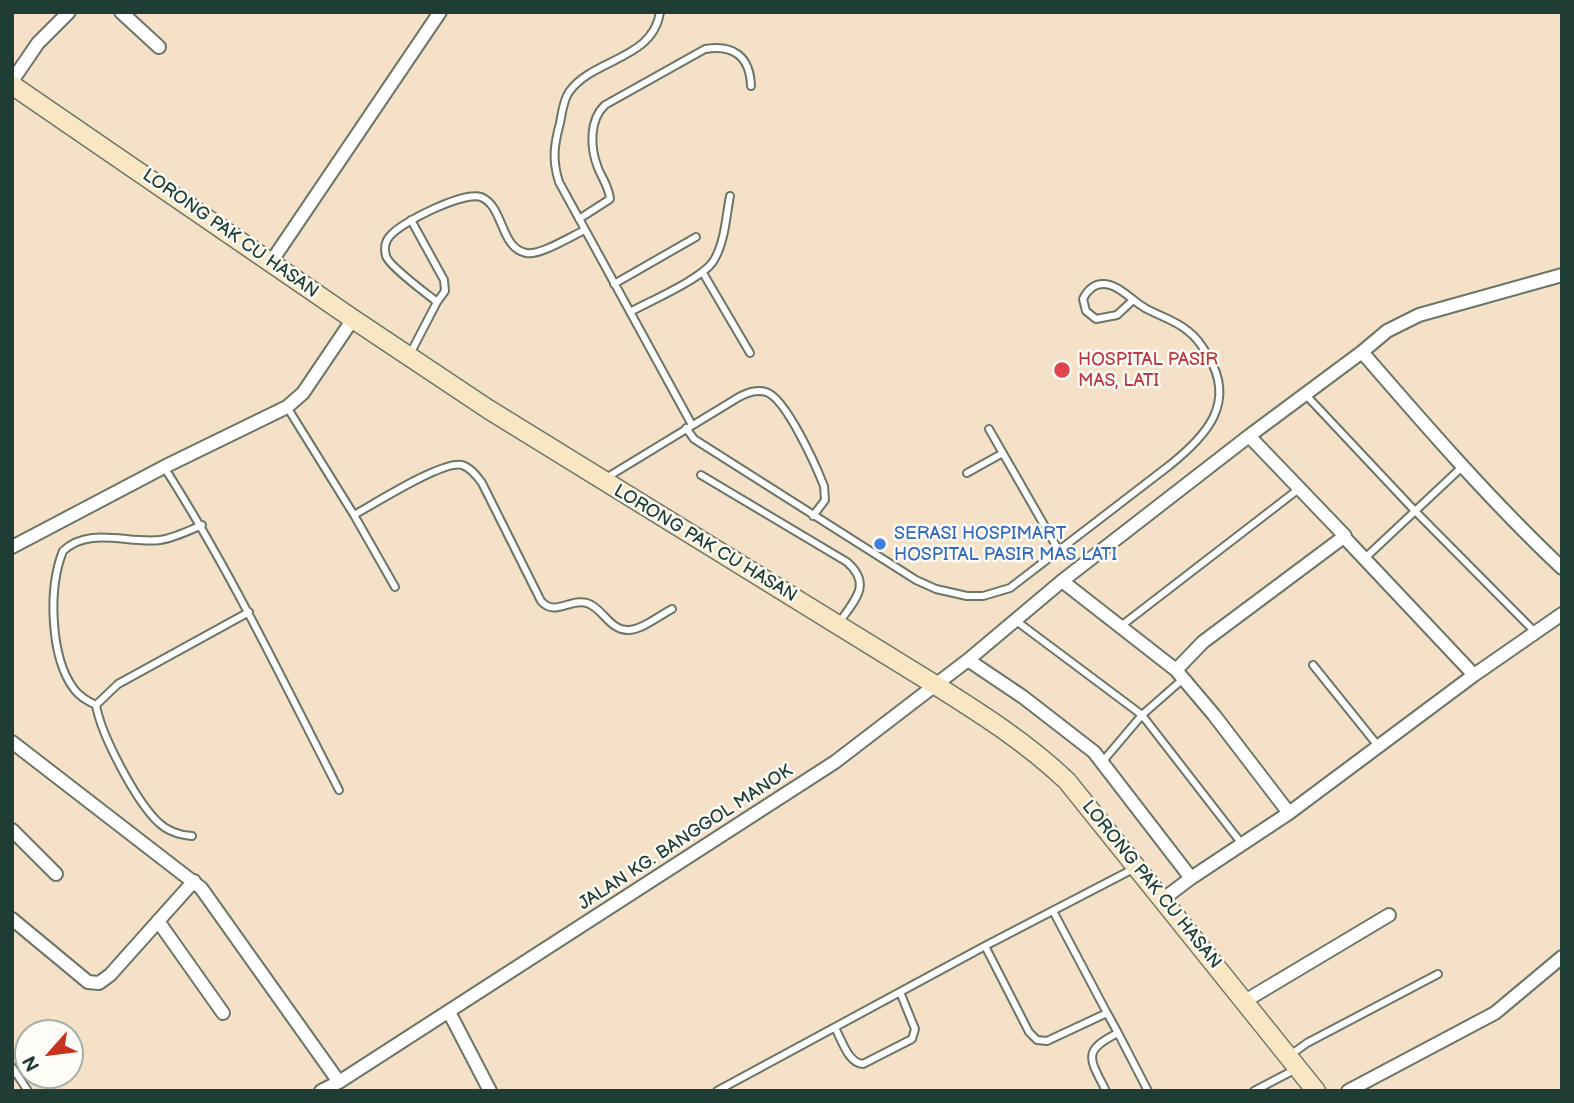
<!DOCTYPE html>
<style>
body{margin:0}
#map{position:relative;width:1574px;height:1103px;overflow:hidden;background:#f5e1c8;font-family:"Balsamiq Sans",sans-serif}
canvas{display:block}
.frame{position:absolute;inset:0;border:14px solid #1f3d34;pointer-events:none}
.north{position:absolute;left:14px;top:1019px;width:70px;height:70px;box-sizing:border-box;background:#fdfcf7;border:2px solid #a4b0a9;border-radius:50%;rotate:242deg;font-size:19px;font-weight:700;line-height:28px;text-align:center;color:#1f3d34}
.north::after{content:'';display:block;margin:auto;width:24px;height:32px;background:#c8321e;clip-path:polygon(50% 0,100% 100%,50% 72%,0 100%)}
</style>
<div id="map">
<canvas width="1574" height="1103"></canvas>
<div class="frame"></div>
<div class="north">N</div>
</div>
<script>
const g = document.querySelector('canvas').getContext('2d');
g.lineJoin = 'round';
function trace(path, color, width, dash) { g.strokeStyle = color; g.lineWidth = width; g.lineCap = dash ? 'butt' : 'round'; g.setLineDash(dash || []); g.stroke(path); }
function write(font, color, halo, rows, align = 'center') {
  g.font = font + ' "Balsamiq Sans",sans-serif'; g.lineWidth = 5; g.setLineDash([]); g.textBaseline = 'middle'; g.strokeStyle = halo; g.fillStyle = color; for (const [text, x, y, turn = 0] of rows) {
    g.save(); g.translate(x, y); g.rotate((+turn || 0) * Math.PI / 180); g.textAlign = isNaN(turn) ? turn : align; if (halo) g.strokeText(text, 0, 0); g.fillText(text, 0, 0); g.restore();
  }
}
const lane = new Path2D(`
 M660,12c-7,48 -67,46 -91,80 -6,9 -7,21 -9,31 -6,22 -8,37 -1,59l133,243
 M579,219l31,-20c-1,-12 -8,-21 -12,-31 -8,-20 -9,-48 7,-63l100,-56c29,-5 45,8 46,37
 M411,220l33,60 1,11 -8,11
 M703,273l47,80
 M614,284l82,-47
 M630,312c20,-11 74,-34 84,-52 11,-18 12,-44 16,-64
 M410,354l27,-52c-10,-8 -48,-36 -51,-46 -2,-7 -1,-15 4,-20 11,-14 74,-45 91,-39 23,9 19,51 45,56 14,3 45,-17 59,-23
 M1305,394l110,117 120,121
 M287,407l67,108 41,72
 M686,428l8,11 222,141 20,9 31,7h16l27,-8 160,-123c36,-29 67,-62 38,-109 -5,-9 -12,-19 -20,-25 -13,-11 -29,-15 -43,-23 -13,-7 -26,-24 -42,-24 -10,0 -16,7 -20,15l3,12 10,8 21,-4 15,-14
 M989,429l70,122
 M164,467c66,103 119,214 175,323
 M967,473l36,-20
 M701,475l146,87c26,23 7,38 -8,61
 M606,478l133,-81c8,-4 17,-8 27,-5 20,6 50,74 58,94l1,14 -12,16
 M354,515c20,-11 89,-55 108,-50 9,3 15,11 20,18l59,118c14,16 29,-3 46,2 16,5 22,27 41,27 14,0 32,-15 44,-21
 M1364,559l98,-92
 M1015,620l127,95 100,129
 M1121,626l179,-138
 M1313,665l66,82
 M96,705c-9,-4 -16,-8 -22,-16 -24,-32 -26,-101 -11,-138 26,-25 65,-7 97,-11 14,-2 28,-9 42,-15
 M1103,761l39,-46 41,-36
 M192,836c-13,-1 -25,-5 -34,-14 -22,-21 -57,-87 -62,-117l22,-21 131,-72
 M985,946l44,86 8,8 10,1 60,-28 -54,-102
 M835,1028c7,12 13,35 28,36l49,-25 3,-10 -15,-37
 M1118,1033l30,58
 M1289,1056l18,-13 131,-69
 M12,1067l16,24
 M717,1091l268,-145 150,-78
 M1106,1091c-16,-32 -25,-40 12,-58l-11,-20
 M1254,1091l42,-22`);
const street = new Path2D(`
 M121,12l38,35
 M12,81l26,-38 31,-31
 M271,262l169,-250
 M1362,352l25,-21 32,-16 143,-40
 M1249,436l113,-84c64,74 128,148 200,216
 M1344,537l130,138 88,-61
 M12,547l152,-80 123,-60 16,-14 50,-74
 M1062,581l187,-145 96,100 -142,106 -27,28
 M968,660l94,-79 114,89 38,45 75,98 -98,65 -29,22
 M12,742l189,146 138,194
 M1289,813l185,-138
 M12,830l44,44
 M12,919l76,63 11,1 11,-8 84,-94
 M158,921l65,92
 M1245,1001l144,-86
 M449,1012l41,79
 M321,1091l18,-9 496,-320 133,-102 55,37 71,55 97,126
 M1348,1091l147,-78 67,-56`);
const secondary = new Path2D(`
 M12,85l341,234 135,90 449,277c46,29 90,57 130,95l249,310`);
const markers = [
 [1062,370,9,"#e0444e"],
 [880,544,7,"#3f7fe0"]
];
const streetNames = [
 ["LORONG PAK CU HASAN",230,234,35],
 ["LORONG PAK CU HASAN",705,544,31],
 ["JALAN KG. BANGGOL MANOK",686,838,-33],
 ["LORONG PAK CU HASAN",1151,885,51]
];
const healthNames = [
 ["HOSPITAL PASIR",1078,360],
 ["MAS, LATI",1078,381]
];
const shopNames = [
 ["SERASI HOSPIMART",894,534],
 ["HOSPITAL PASIR MAS LATI",894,555]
];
trace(lane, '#6a7668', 10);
trace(street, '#6a7668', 16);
trace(secondary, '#6a7668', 21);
trace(lane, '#fff', 6);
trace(street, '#fff', 12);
trace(secondary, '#f9e7c3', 18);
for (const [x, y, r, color] of markers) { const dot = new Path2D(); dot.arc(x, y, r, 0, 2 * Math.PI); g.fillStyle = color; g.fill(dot); trace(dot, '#fdfcf7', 2.5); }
write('18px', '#1f3d34', '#fdfcf7', streetNames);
write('18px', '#be3a42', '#fdfcf7', healthNames, 'left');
write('18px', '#366cbe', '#fdfcf7', shopNames, 'left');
</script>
